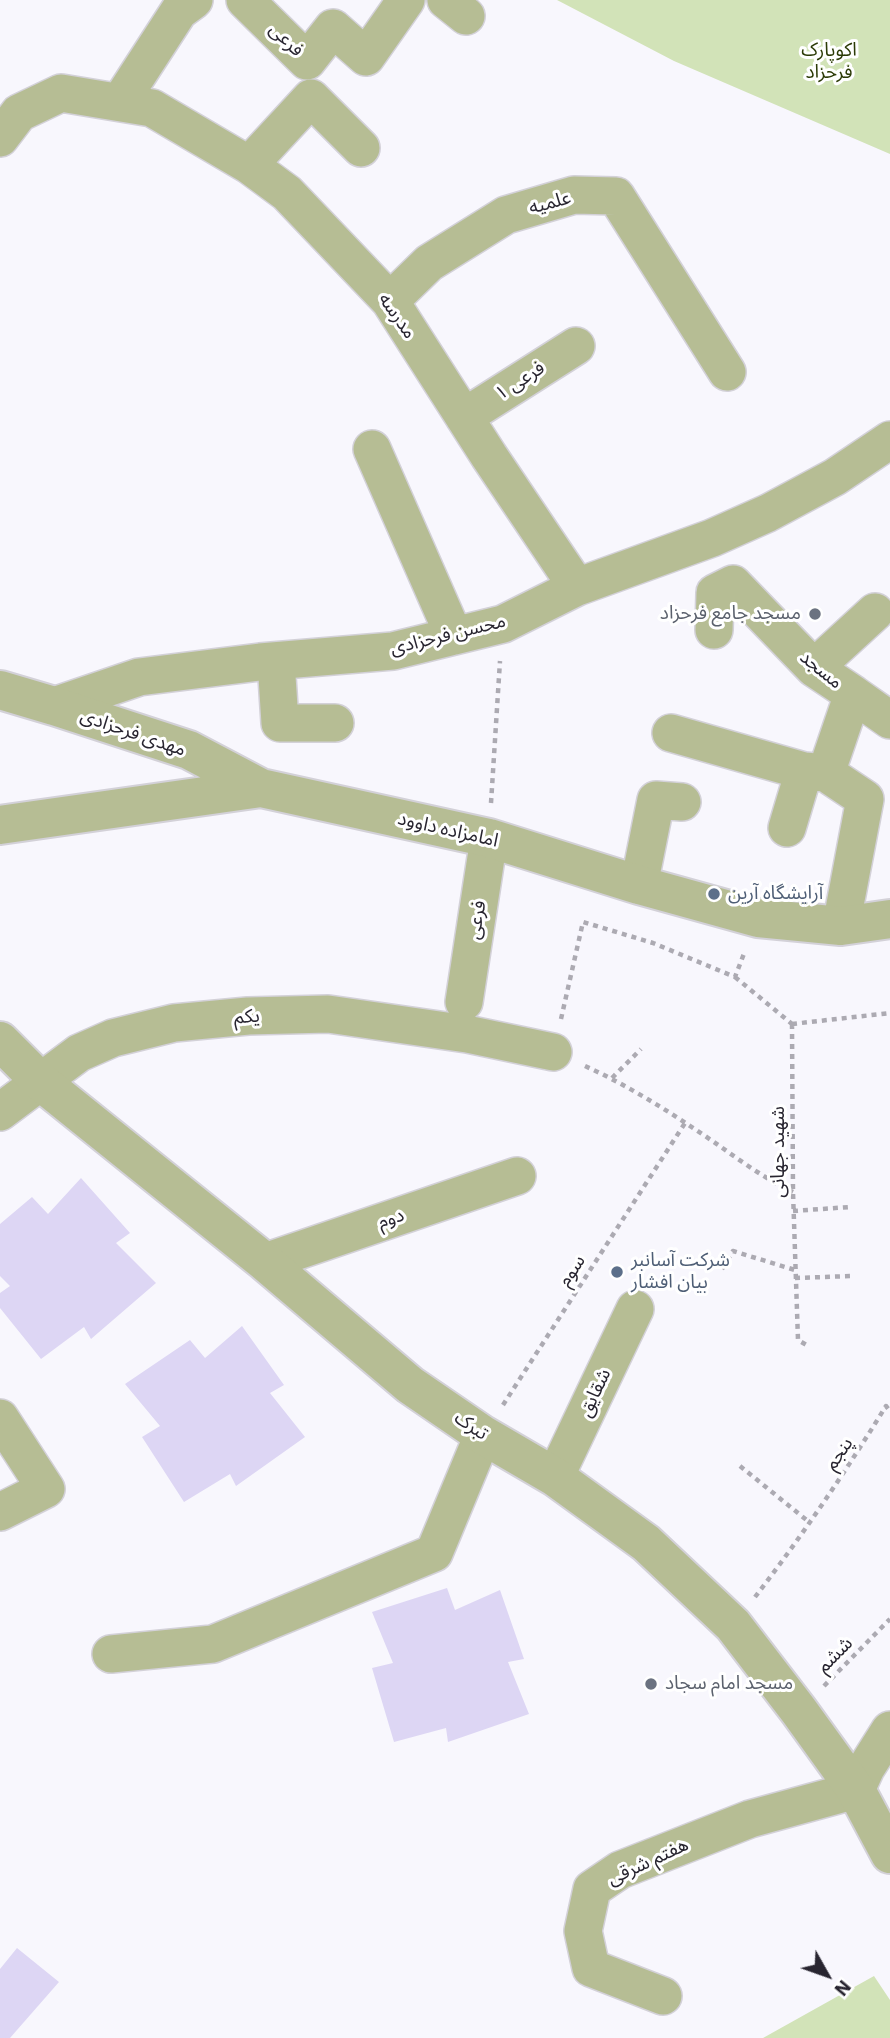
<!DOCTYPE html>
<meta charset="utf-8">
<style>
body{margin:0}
#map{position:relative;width:890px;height:2038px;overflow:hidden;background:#f8f7fd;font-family:"IBM Plex Sans",sans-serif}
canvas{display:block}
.north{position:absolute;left:792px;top:1940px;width:70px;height:70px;-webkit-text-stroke:5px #fff;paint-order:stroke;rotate:130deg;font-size:19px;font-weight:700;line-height:28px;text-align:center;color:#282530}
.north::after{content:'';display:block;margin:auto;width:24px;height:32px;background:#282530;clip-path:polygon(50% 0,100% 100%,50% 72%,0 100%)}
</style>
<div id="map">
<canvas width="890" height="2038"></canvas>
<div class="north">N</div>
</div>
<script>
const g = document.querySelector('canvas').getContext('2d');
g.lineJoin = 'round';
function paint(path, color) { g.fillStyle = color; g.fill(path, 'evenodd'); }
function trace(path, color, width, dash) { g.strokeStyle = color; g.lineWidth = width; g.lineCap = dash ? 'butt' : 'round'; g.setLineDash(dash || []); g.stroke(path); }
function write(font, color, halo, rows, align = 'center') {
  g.font = font + ' "IBM Plex Sans","Noto Sans Arabic",sans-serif'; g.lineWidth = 6; g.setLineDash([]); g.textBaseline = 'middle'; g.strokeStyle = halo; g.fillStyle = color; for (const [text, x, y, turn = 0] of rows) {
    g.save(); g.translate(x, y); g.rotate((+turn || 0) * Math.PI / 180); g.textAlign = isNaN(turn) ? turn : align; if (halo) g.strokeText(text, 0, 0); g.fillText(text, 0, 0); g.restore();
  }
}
const green = new Path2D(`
 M557,0h333v154l-216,-93z
 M874,1976l16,24v38h-127z`);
const building = new Path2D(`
 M81,1178l49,55 -14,10 40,40 -65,56 -7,-12 -43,32 -41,-51v-15l10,-7 -10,-10v-52l32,-27 16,17z
 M242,1326l42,59 -14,8 35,44 -69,49 -6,-12 -46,28 -42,-65 18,-11 -35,-42 65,-44 15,18z
 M447,1588l8,22 45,-20 24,69 -16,3 21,52 -81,28 -2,-14 -52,14 -22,-74 21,-5 -21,-51z
 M17,1948l42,34 -49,56h-10v-69z`);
const path = new Path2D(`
 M491,803l9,-142
 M735,977l57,47
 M561,1019l22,-97 70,21 82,34 10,-26
 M792,1024l1,168 5,148 12,7
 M792,1024l98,-11
 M585,1066c44,20 85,46 126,74 26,18 52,38 82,52
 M612,1078l29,-29
 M793,1211l57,-4
 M722,1269l11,-18 62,19
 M795,1278l58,-2
 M503,1405l182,-282
 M740,1466l69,56
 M755,1597c47,-61 91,-126 131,-191l4,5
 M824,1686l66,-67`);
const minor = new Path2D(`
 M245,0l62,61 26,-33 33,29 40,-57
 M446,0l20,16
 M120,102l59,-91 15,-11
 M0,138l19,-25 42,-20 91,15 97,57 38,28 103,108 99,155 88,131
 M249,165l62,-67 50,50
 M390,301l39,-38 77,-48 68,-20 42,1 111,176
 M464,417l112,-71
 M372,449l82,187
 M714,630l1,-37 18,-9 81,84 39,26 -27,79 -22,-2 -17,57
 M276,661l4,62h55
 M814,668l61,-56
 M853,694l37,26
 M54,706l85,-29 121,-15 133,-11 110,-27 74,-37 135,-49 56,-25 67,-36 55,-37
 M671,733l133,38
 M826,773l39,26 -24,127
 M639,885l17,-85 26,2
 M464,1002l25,-164
 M0,1112l79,-59 34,-15 61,-15 74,-7 80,-2 139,20 86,18
 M265,1262l252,-86
 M0,1418l46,71 -46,23
 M555,1477l80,-168
 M111,1654l102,-10 221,-91 49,-118
 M663,1996l-72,-28 -8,-37 9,-42 28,-19 130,-51 106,-29 10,-22 24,-38`);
const tertiary = new Path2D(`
 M0,690l54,16 135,44 72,38
 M0,825l261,-37 228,50 150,47 119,33 83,8 49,-7
 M0,1041l41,41 224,180 145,123 73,50 72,42 91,66 87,82 66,86 57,79 34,64`);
const markers = [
 [815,614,7,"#6b7280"],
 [714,894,7,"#5c6f8a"],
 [617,1272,7,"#5c6f8a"],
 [651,1684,7,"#6b7280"]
];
const streetNames = [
 ["فرعی",286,40,44],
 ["علمیه",550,203,-15],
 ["مدرسه",397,316,55],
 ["فرعی ۱",520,381,-33],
 ["محسن فرحزادی",448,635,-14],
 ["مسجد",821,670,39],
 ["مهدی فرحزادی",133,733,19],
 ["امامزاده داوود",448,830,13],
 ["فرعی",477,920,-81],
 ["یکم",247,1017,-3],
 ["شهید جهانی",779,1152,-90],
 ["دوم",391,1219,-19],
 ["سوم",572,1271,-57],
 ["شقایق",595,1393,-65],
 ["تبرک",471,1426,34],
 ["پنجم",839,1454,-56],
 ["ششم",835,1655,-45],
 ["هفتم شرقی",648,1862,-25]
];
const parkNames = [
 ["اکوپارک",829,51],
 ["فرحزاد",829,73]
];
const worshipNames = [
 ["مسجد جامع فرحزاد",801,614],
 ["مسجد امام سجاد",665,1684,"left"]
];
const serviceNames = [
 ["آرایشگاه آرین",728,894],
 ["شرکت آسانبر",631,1261],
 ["بیان افشار",631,1283]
];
paint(green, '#d2e3b8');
paint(building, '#ddd6f4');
trace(minor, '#d3d1d8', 40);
trace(tertiary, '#d3d1d8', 42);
trace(path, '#acaab2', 4.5, [5, 5]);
trace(minor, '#b6bd94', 37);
trace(tertiary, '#b6bd94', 38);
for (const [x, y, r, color] of markers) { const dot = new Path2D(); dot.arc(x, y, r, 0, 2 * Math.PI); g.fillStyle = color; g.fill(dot); trace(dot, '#fff', 2.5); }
write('19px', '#282530', '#fff', streetNames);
write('19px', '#2c3b07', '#fff', parkNames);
write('19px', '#5b616d', '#fff', worshipNames, 'right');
write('19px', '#4e5e75', '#fff', serviceNames, 'left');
</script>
